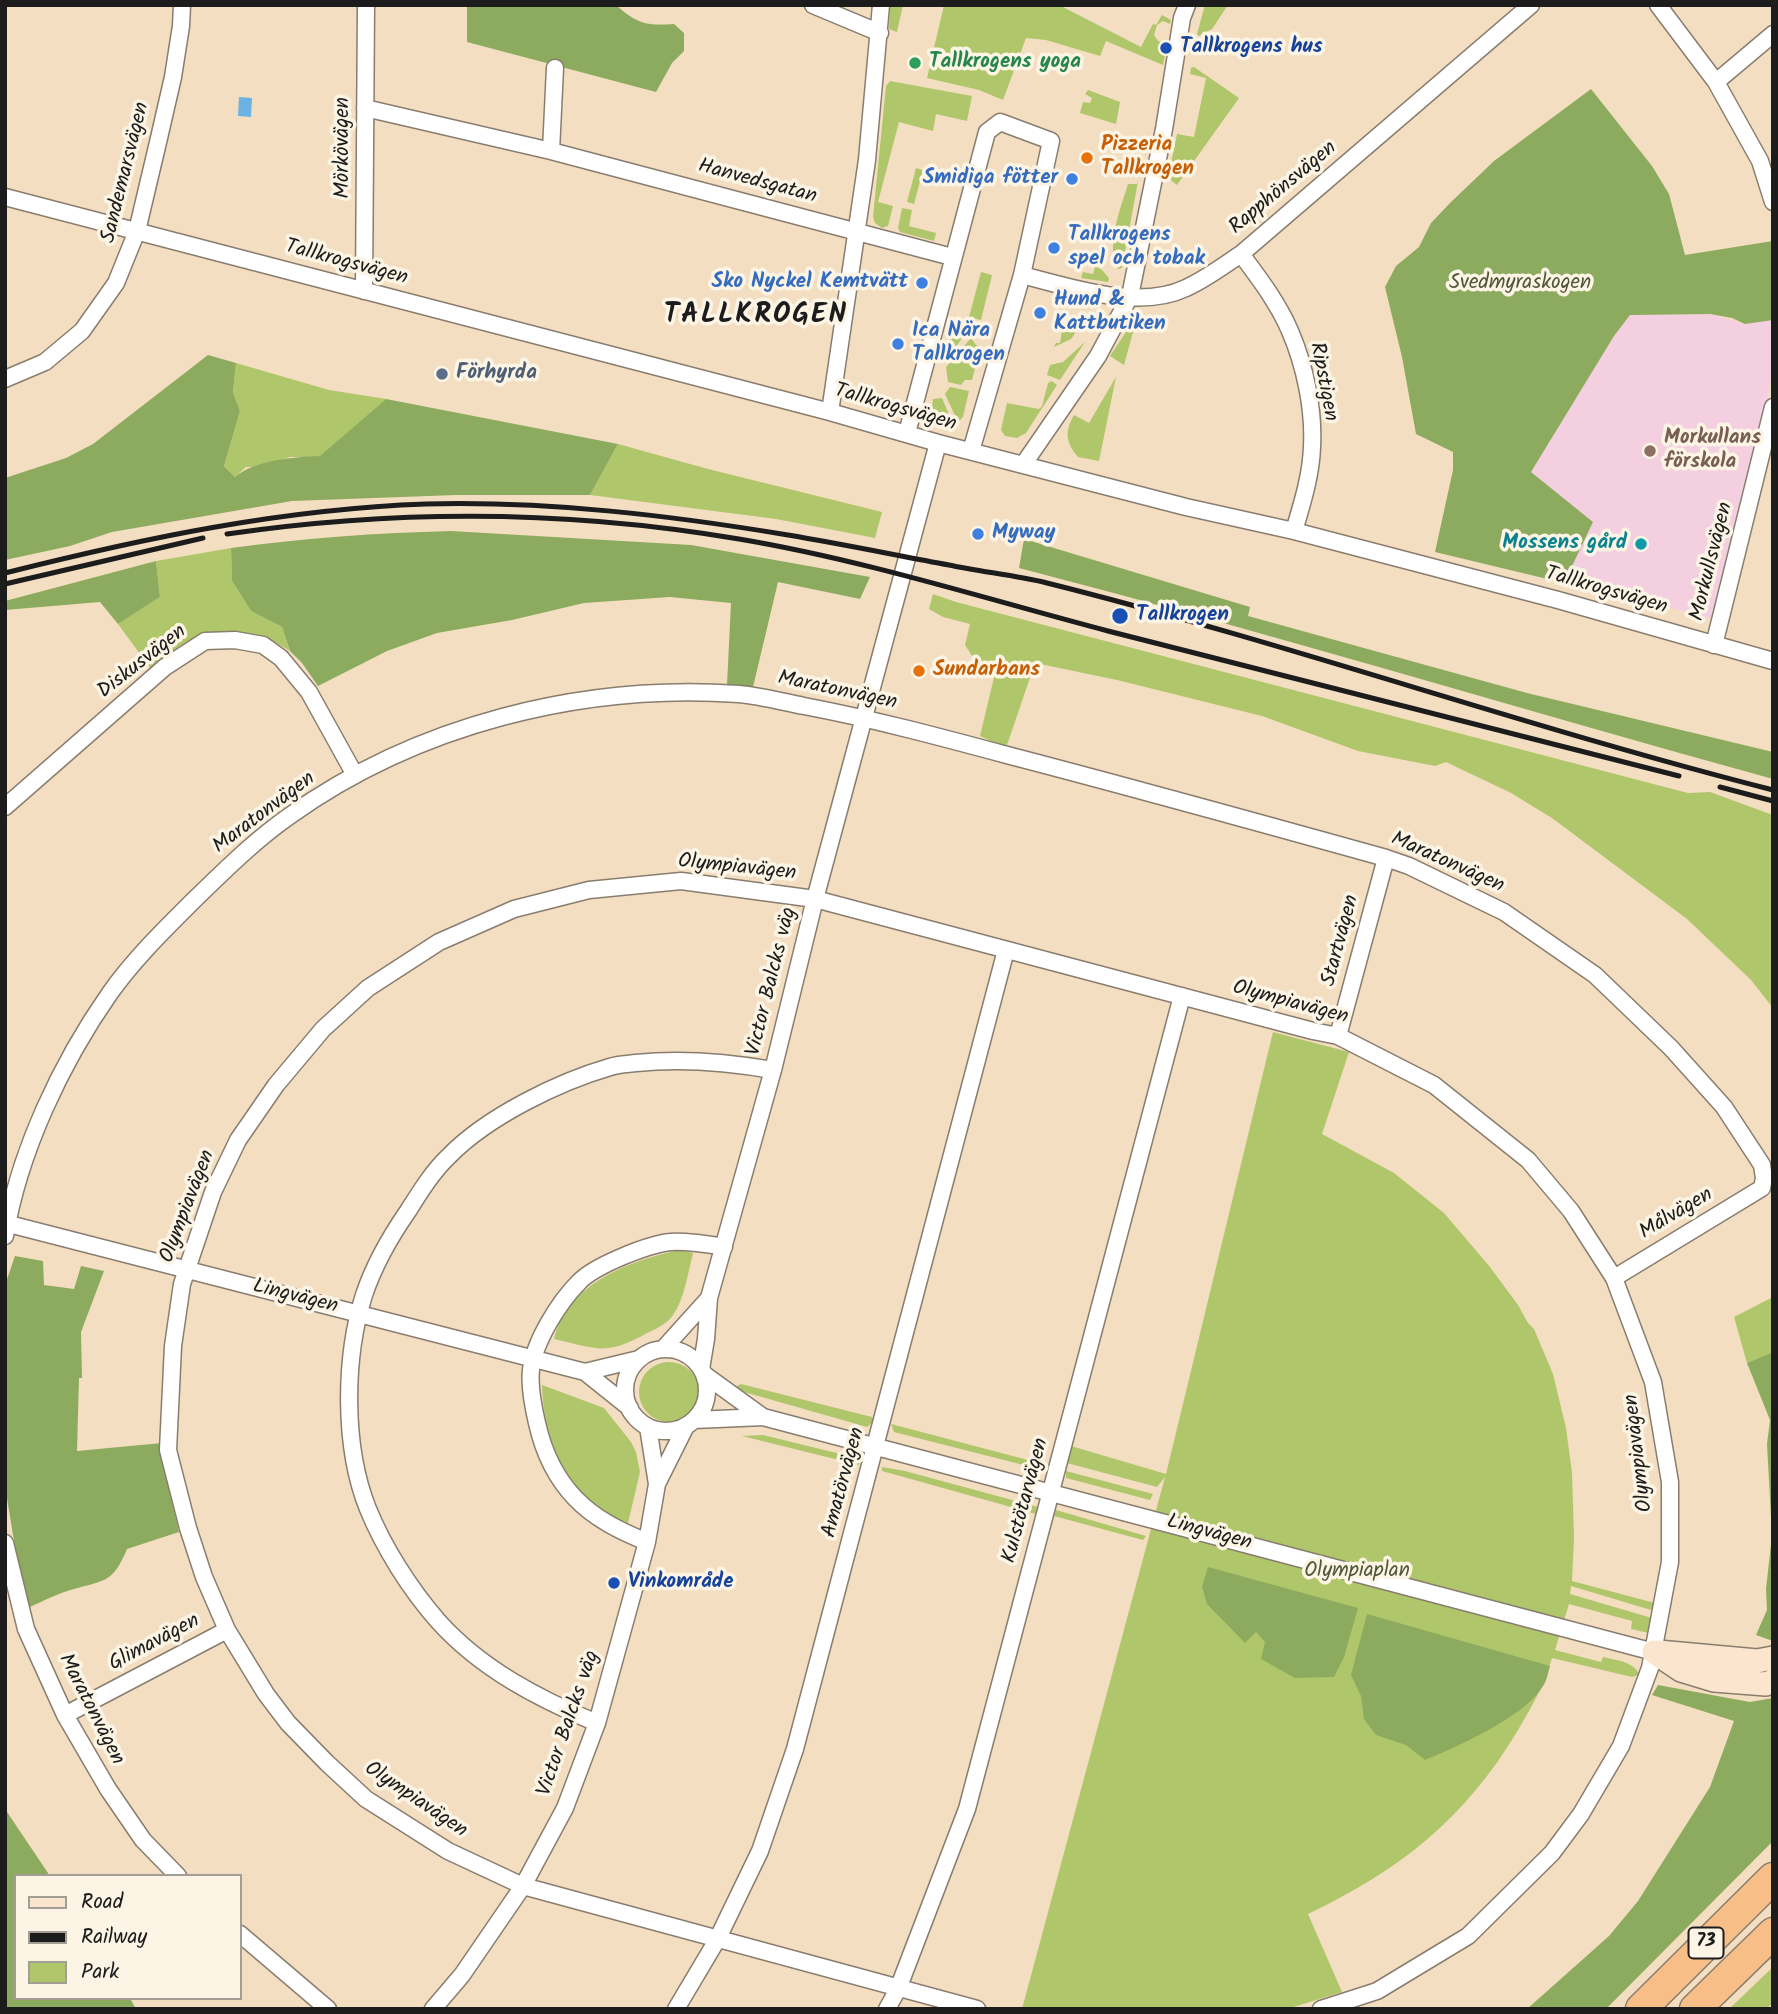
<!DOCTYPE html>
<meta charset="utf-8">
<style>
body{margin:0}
#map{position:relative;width:1778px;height:2014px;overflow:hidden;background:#f4dec1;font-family:Kalam,sans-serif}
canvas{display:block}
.frame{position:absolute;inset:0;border:7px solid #1c1c1c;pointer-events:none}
.legend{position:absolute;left:14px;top:1874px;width:228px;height:126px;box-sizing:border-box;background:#fcf5e5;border:2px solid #a29e95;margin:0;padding:9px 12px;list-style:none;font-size:21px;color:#1c1c1c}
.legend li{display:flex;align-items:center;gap:14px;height:35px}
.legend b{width:35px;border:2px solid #a29e95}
</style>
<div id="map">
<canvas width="1778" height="2014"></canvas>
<div class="frame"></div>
<ul class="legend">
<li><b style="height:9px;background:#fce5cf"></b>Road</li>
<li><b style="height:9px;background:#1c1c1c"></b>Railway</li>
<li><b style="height:19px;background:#b0c66a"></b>Park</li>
</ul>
</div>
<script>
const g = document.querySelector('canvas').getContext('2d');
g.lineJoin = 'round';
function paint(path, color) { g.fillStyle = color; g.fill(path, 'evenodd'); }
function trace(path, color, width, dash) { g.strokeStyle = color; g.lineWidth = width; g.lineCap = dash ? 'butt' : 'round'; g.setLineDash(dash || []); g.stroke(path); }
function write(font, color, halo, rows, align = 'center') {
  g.font = font + ' Kalam,sans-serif'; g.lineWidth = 7; g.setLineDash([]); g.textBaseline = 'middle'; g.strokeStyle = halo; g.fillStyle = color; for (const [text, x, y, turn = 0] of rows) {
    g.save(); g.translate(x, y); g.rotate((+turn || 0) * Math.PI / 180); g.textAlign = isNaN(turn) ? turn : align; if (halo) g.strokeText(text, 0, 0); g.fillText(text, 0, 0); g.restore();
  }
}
const built = new Path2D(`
 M1710,314l35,10 28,-4v50l-11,59 -51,189 -147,-35 29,-61 -62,-50 83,-136 16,-21z`);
const green = new Path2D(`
 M890,5h13l-6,27 -8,-3z
 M944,5h115l82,42 12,-23 3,1 6,-10 9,5 -1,4 -7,-3 -6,4 -3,10 4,6 9,3 -4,21 -57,-24 -6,15 -54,-16 -20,-2 -23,62 -24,-10 -52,-12z
 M1205,5h23l-16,24 -13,7 -2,-2z
 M1194,67l45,31 -62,87 -9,-7 9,-44 17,3 12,-59 -16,-4 1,-6z
 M890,81l82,15 -5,25 -31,-7 -3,17 -34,-9 -21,80 15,4 -5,20 -6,2 -7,-5 -2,-6 13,-131z
 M1088,90l32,12 -4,22 -36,-11 3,-11 7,1 2,-5 -7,-4z
 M916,168l7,2 -9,34 -7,-2z
 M1139,176l-17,92 -4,1c-13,-24 3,-61 10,-85h9z
 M902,208l10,2 -3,16 27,7 -2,8 -34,-9 -2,-4z
 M1095,266l7,4 7,8 -1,4 -27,-4 2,-6 10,2z
 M981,272l11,3 -11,45 -12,-3z
 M1138,314l-14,51 -14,-9z
 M969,322l8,2 -13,14h-2l-8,12 -7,-2 4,-18 11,4 4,-2z
 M1063,325l16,3 -8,11 -17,8 2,-4h4z
 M971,338l5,7 5,1 -9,34h-7l-4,5 -13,-3 -2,-15z
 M1085,342l-25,38 -13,-5 3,-10 13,-3z
 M236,363l93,27 57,9 -66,58h-30l-33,10h-11l-11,10 -11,-11 16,-55 -7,-19z
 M1116,377l-17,84 -21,-4c-13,-15 -13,-26 -4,-42l15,8z
 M1052,381l5,4 -31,48 -9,5 -12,-2 -4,-6 6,-27 32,6 3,-3 6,-23z
 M950,387l19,4 -6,26 -5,5 -13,-28z
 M942,398l11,26 -19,-5 -3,-4 2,-16z
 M618,444l90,25 174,43 -7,26 -99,-19 -186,-24z
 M231,548l1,33 19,30 31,16 8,24c-32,-21 -75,-26 -109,-6 -10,7 -20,16 -30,24l-33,-45 42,-27 -4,-36z
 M933,594l23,8 732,191 22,-1 63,23v193l-22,-28 -64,-61 -135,-101 -41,-25 -65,-31 -11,4 -77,-15 -96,-35 -145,-36 -82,-17 -29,85 -26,-12 16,-67 -22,-10 -9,-14 5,-21 -27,-7 -14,-8z
 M1273,1032l76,20 -27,82 72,39 50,40 46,54 28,38 10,18 6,6 19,45 13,54 6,45 2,64 -2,44 83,22 -1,5 -3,2 -80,-24 -1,8 82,24 -3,15 -18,-4 1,-8 -63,-17 -14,46 46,12 2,-5c12,3 33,5 36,18l-7,2 -80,-19c-8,27 -19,47 -34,72 -53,89 -118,140 -210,184l34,78 -55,17h-265l143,-532 -8,10 -90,-24 4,-17 95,28z
 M679,1250l14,3c-5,19 -8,45 -20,62 -5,8 -17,14 -26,18 -41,23 -49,16 -93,6 14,-56 75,-78 125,-89z
 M1773,1297v55l-26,11 -13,-46z
 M639 1392a30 30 0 1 1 60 0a30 30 0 1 1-60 0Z
 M741,1384l131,33 2,4 -7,6 -130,-37v-4z
 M542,1385l62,23 27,34 5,10 4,20 -12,51c-57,-20 -85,-80 -86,-138z
 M891,1424l156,41v6l-153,-39z
 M763,1435l98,24 -2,6 -117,-29z
 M882,1467l23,4 133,36 -2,7 -154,-43z
 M1066,1471l87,23 -3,6 -84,-22z
 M1056,1510l90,26 -3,4 -89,-24z
 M1773,1967v36l-7,6h-37z`);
const forest = new Path2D(`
 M467,5h149c21,19 31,21 58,19l10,9v18l-12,12 -16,29 -189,-50z
 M1591,89l61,77 17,28 16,61 88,-14v79l-28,4 -13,-6 -22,-4 -80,1 -16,21 -83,136 62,50 -29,61 -129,-31 18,-82v-18l-37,-18 -14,-77 -17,-70 11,-21 23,-19 12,-24 19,-20 44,-42z
 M208,355l28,8 -3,29 7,19 -16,55 11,11c20,-17 59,-20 85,-21l66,-57 232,45 -28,51h-134l-164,6 -180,31 -42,14 -65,14v-82l61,-20 27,-14z
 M451,531l240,14 179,32 -10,22 -82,-17 -25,105 -26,-2 4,-82 -61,-6 -86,6 -72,17 -75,13 -50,18 -69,35 -16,-23 -12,-12 -8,-24 -31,-16 -19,-30 -1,-33c73,-10 146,-15 220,-17z
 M1024,539l226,68 -2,9 279,77 246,59v27c-252,-69 -501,-146 -754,-211z
 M156,561l4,36 -42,27 -18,-22 -95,8v-9z
 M15,1256l28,5 1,24 30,4 7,-23 23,5 -23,61 1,46h-3l-2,73 85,-8 7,45 10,44 -52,17c-14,34 -22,31 -53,40 -16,4 -31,12 -46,19l-14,-67 -9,-55v-201z
 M1773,1352v289l-17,-6 11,-25 -1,-21 6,-54 -5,-91 3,-24 -23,-57z
 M1208,1567l150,41 -14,49 -10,20 -39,1 -34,-19 4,-17 -9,-10 -11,11 -38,-39 -5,-17z
 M1367,1614l183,52c-2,6 -3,15 -7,20 -17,30 -86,61 -118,74l-19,-15 -30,-10 -12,-16 -3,-23 -10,-21z
 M1658,1685l92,17 23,-4v143l-167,168h-79l82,-73 29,-35 72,-114 24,-66 -82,-26z
 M5,1809l45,67h-34v122h114l6,11h-131z`);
const water = new Path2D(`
 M239,97l13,1 -1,19 -13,-1z`);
const street = new Path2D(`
 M813,5l67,28
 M1658,5l58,77 44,79 13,41
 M1716,82l57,-48
 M365,108l186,43 401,106
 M551,151l4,-83
 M5,197l825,215 108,31 248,64 108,24 264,69 215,61
 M1241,254c18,24 37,49 49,77 15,35 24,78 22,116 -1,29 -10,57 -18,84
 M1022,275c48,12 116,36 164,13 20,-9 37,-22 55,-34l290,-249
 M364,291l2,-286
 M5,379l40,-17 37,-31 34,-48 21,-52 22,-93 14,-61 8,-51 1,-21
 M830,412l37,-252 14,-155
 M907,433l80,-301 13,-10 51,19 -29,134 -51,176
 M1023,465l75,-109 32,-60 34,-167 18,-111 5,-13
 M1714,645l59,-238
 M5,807l160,-140 40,-26 30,-1 28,5 18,13 28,34 46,83
 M1338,1036l48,-178
 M5,1223l580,149 45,36
 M5,1236c14,-84 56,-173 105,-243 24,-34 55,-64 84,-93 30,-29 60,-59 94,-83 128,-92 294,-134 451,-123 22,2 44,8 65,12 69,13 136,31 203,49 127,33 253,68 379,103l23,8 95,46 91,63 76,73 53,59 38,58 2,13 -2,10 -148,90
 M663,1349l46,-51
 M625 1390a41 41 0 1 1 82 0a41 41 0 1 1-82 0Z
 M701,1369l5,-30 3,-41 64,-228 42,-171 123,-456
 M585,1372l54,-13
 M705,1375l58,42
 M694,1420l69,-3 891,235
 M648,1427l9,57
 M647,1542c-27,-11 -52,-23 -72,-44 -20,-21 -32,-48 -38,-75 -4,-17 -8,-36 -6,-53 3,-28 28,-68 48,-88 15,-16 69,-38 92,-40 17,-1 35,2 53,5
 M5,1543l21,86 39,86 43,74 35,51 35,36
 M65,1715l162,-85
 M597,1723c-58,-24 -116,-54 -159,-102 -28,-32 -54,-73 -70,-112 -25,-62 -24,-151 -4,-214 10,-30 26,-58 44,-84 12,-19 25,-40 41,-55 38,-39 109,-74 161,-89 8,-3 18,-3 26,-4 46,-5 91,-1 137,7
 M240,1934l88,75
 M433,2009l29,-34 61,-89 42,-78 32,-85 50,-181 10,-58 29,-58
 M676,2009l41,-69 43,-89 35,-102 211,-799
 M887,2009l11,-20 69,-180 215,-813
 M977,2009l-454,-123 -75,-35 -82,-52 -39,-36 -39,-40 -22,-29 -39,-64 -23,-53 -16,-49 -20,-78 5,-104 9,-62 31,-92 25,-52 38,-55 47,-56 45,-41 71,-46 75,-33 75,-19 92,-9 134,18 498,132 25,5 96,49 94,75 43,51 43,67 39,104 17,100v80l-20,106 -29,78 -40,68 -29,39 -84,83 -91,55 -56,18`);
const secondary = new Path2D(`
 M1654,1652l27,18 33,10 52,4 7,-3
 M1658,1652l99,9 16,-3`);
const highway = new Path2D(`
 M1641,2009l132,-131
 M1695,2009l78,-76`);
const rail = new Path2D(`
 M227,534c171,-25 342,-24 512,5 125,21 247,60 369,92 191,48 381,97 571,145
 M5,573c139,-35 278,-64 421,-69 122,-3 242,11 362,31 54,9 107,20 161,30 32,7 66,10 98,18 244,61 482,145 726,207
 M5,584l198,-46
 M1720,787l53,14`);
const markers = [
 [1166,48,7,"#1a4fb4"],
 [915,63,7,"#2e9e5b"],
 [1087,158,7,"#e8710a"],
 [1072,179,7,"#3f7fe0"],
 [1054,248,7,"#3f7fe0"],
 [922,283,7,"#3f7fe0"],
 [1040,313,7,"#3f7fe0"],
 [898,344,7,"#3f7fe0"],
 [442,374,7,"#5c6f8a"],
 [1650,451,7,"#8d6e63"],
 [978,534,7,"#3f7fe0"],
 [1641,544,7,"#0f9aa8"],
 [1120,616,9,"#1a4fb4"],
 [919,671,7,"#e8710a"],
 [614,1583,7,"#1a4fb4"]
];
const shields = [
 [1706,1943,35]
];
const shieldNames = [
 ["73",1706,1943]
];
const transitNames = [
 ["Tallkrogens hus",1180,48],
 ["Tallkrogen",1136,616],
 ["Vinkområde",628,1583]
];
const leisureNames = [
 ["Tallkrogens yoga",929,63]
];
const foodNames = [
 ["Pizzeria",1101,146],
 ["Tallkrogen",1101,170],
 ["Sundarbans",933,671]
];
const streetNames = [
 ["Mörkövägen",344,148,-90],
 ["Sandemarsvägen",127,173,-76],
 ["Hanvedsgatan",757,183,15],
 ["Rapphönsvägen",1284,189,-40],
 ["Tallkrogsvägen",346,264,15],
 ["Ripstigen",1322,382,79],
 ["Tallkrogsvägen",895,409,16],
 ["Morkullsvägen",1713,562,-76],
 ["Tallkrogsvägen",1606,592,16],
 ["Diskusvägen",143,663,-38],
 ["Maratonvägen",837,692,12],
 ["Maratonvägen",265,814,-37],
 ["Maratonvägen",1447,864,24],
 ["Olympiavägen",737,869,6],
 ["Startvägen",1342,941,-75],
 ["Victor Balcks väg",773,982,-76],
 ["Olympiavägen",1290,1004,15],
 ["Olympiavägen",189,1207,-69],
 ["Målvägen",1677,1215,-31],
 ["Lingvägen",295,1298,14],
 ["Olympiavägen",1640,1453,-97],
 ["Amatörvägen",845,1483,-75],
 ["Kulstötarvägen",1027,1501,-75],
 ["Lingvägen",1209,1534,15],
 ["Glimavägen",155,1644,-28],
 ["Maratonvägen",90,1710,63],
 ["Victor Balcks väg",570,1724,-71],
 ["Olympiavägen",415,1801,34]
];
const shopNames = [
 ["Smidiga fötter",1058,179,"right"],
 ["Tallkrogens",1068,236],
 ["spel och tobak",1068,260],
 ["Sko Nyckel Kemtvätt",908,283,"right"],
 ["Hund &",1054,301],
 ["Kattbutiken",1054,325],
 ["Ica Nära",912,332],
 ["Tallkrogen",912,356],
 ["Myway",992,534]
];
const parkNames = [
 ["Svedmyraskogen",1520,284],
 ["Olympiaplan",1357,1572]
];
const serviceNames = [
 ["Förhyrda",456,374]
];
const educationNames = [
 ["Morkullans",1664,439],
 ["förskola",1664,463]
];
const cultureNames = [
 ["Mossens gård",1627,544]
];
const districtNames = [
 ["TALLKROGEN",756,317]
];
paint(built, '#f3cfe0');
paint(green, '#b0c66a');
paint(forest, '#8cab5e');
paint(water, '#6bb3e3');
trace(street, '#887d6e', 19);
trace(secondary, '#887d6e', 26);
trace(highway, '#887d6e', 33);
trace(street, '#fff', 16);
trace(secondary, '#fce5cf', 23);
trace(highway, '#f7be88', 30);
trace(rail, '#1c1c1c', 5);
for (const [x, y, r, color] of markers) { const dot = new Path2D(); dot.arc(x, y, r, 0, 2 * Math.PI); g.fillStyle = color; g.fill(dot); trace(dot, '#fcf5e5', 2.5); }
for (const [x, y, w] of shields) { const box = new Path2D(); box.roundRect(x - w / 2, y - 15.5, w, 31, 5); g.fillStyle = '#fcf5e5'; g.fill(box); trace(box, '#1c1c1c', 2); }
write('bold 19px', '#1c1c1c', null, shieldNames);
write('bold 21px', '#164399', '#fcf5e5', transitNames, 'left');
write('bold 21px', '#27864d', '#fcf5e5', leisureNames, 'left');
write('bold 21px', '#c56008', '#fcf5e5', foodNames, 'left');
write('21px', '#1c1c1c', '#fcf5e5', streetNames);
write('bold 21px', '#366cbe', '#fcf5e5', shopNames, 'left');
write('21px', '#505837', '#fcf5e5', parkNames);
write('bold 21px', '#4e5e75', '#fcf5e5', serviceNames, 'left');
write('bold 21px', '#785e54', '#fcf5e5', educationNames, 'left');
write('bold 21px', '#0d838f', '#fcf5e5', cultureNames, 'right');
g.letterSpacing = '2px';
write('bold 28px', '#1c1c1c', '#fcf5e5', districtNames);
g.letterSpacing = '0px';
</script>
